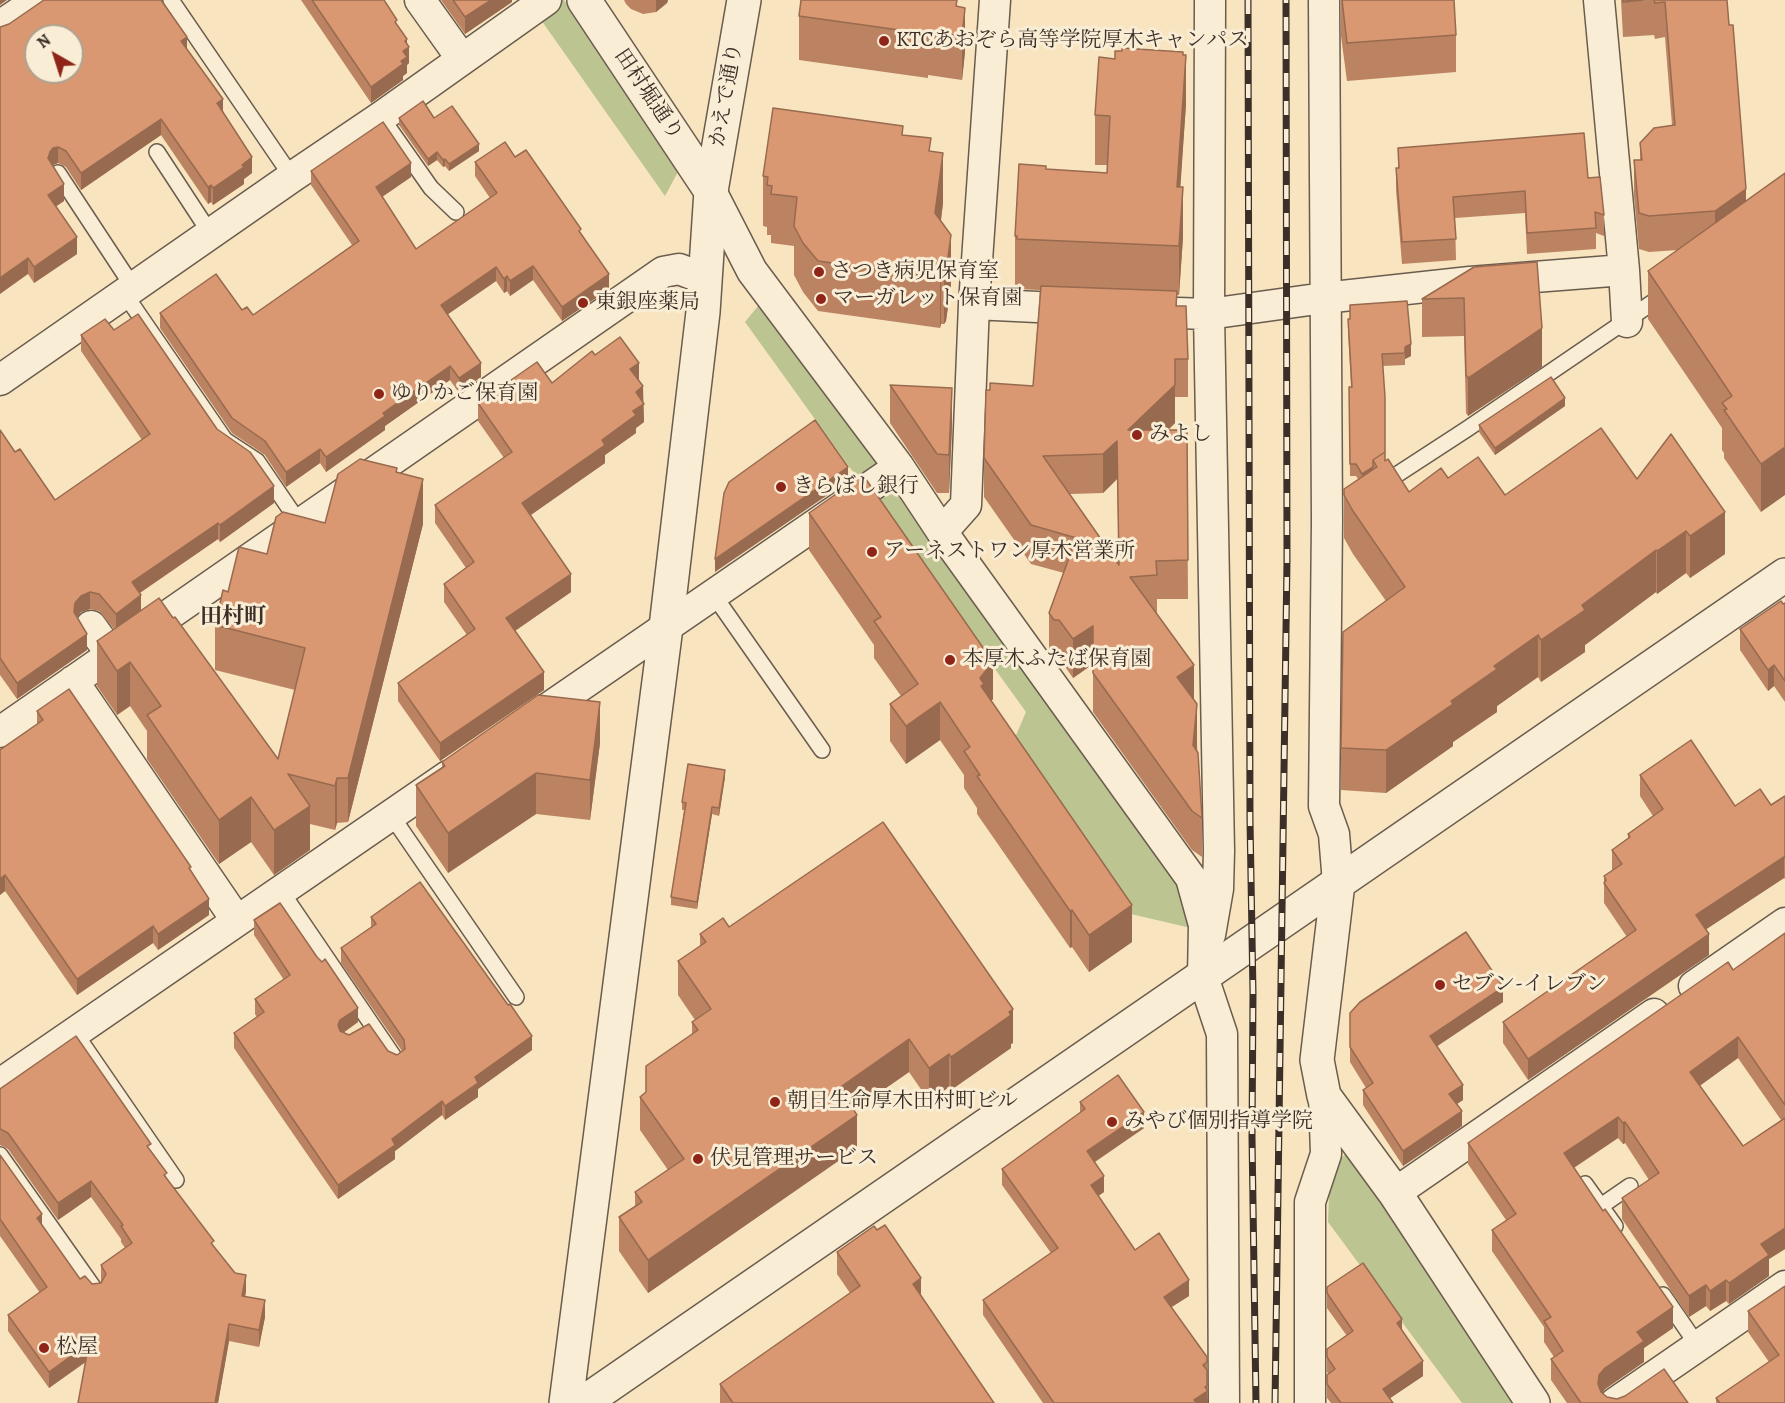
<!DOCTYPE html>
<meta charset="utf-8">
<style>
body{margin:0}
#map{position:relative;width:1785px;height:1403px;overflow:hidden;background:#f8e4bf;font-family:Alegreya,serif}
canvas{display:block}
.north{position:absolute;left:24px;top:24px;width:60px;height:60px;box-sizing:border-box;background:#faedd5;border:2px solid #aea190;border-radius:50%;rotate:321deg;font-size:16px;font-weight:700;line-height:24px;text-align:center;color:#3b2f28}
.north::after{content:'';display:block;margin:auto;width:21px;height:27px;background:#8f2418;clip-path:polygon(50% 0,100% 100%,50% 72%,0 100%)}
</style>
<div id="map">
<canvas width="1785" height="1403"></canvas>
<div class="north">N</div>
</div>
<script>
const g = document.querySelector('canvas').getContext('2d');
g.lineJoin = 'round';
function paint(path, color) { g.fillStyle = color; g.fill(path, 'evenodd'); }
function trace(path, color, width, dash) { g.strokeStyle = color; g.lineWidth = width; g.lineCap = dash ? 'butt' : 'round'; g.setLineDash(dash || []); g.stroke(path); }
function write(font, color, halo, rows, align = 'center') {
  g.font = font + ' Alegreya,"Noto Serif JP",serif'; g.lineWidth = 6; g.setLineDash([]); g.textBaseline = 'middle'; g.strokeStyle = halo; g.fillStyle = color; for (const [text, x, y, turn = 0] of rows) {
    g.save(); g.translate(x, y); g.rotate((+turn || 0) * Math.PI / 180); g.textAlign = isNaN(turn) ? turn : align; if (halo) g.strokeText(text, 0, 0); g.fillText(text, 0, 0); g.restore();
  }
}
const green = new Path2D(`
 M527,0h37l116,168 -15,28z
 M767,295l420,600 4,33 -60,-14 -117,-174 12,-28 -281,-390z
 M1351,1149l180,254h-69l-134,-181 2,-53z`);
const service = new Path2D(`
 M171,0l121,177
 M381,117l50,71 25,24
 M157,152l53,81
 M58,173l75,114
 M124,293l101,147 32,21 43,63
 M1381,485l86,-56 198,-135
 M713,594l109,156
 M391,815l125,182
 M281,891l115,169
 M75,1033l101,147
 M0,1155l96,136
 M1585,1184l30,42
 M1601,1206l29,-20
 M1663,1295l35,51`);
const minor = new Path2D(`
 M420,0l42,59
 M1210,0l-1,314 10,537 -1,38 -8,46
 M1324,0l3,521 -3,285 10,28 4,49
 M1599,0l25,270 3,52
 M0,26l38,-26
 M711,191l41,80 147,196 43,65 249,346 13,47 -1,52 19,57 2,369
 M974,304l105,5
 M1145,312l64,2 115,-16 146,-16 154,-12
 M0,380l292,-203 89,-60 165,-117
 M942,532l24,-27 8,-201 21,-304
 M91,626l20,28
 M73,681l164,240
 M528,722l371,-255
 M0,732l663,-460 16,-3 26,10
 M1694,986l91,-63
 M0,1084l448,-308
 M1395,1193l259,-179
 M1310,1403v-201l16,-48 -2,-58
 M1615,1403l170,-117`);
const tertiary = new Path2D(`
 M584,0l127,191
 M1338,883l-21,177 7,36 71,97 138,210
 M566,1403l100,-776 37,-315 8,-121 33,-191
 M583,1403l1202,-828`);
const rail = new Path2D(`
 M1248,0l2,820 3,173 -1,144 4,266
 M1275,1403l12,-843 -1,-560`);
const wall = new Path2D(`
 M301,0h82l24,44 2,19 -2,2v8l-4,3v4l-32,23z
 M441,0h71v2l-47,32z
 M624,0h44l-1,3 -11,9 -13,2 -12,-5 -5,-5z
 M957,0v7l8,45 -3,28 -34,-5v3l-129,-18v-44z
 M1341,0l115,35v37l-109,9 -6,-45z
 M1621,0h106l19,201 39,-28 -24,339 -37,-54v-5l-2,-3v-22l-74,-109v-48l30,-21 -29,2 -10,-3 -5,-53v-36h6v-17l32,-18 -7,-88 -10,2 -1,-4 -31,2z
 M0,27l187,22 36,62 29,62 -8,6v5l-31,21 -2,-3 -3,2 -47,-69 -80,55 -15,-23 -8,-4 -5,2 11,36 -8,5 21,48 -43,29 -6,-9z
 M1186,104l-6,83 3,50 -4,58h-2v11l11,53v38h-13v26l-7,7h19l1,169h-31v15l37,86 8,118v39l-10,-7 -99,-138v-48l-20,14 -14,-20h-5l-5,-6v-39l15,-40 -33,-9 -47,-67v-39l49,-72 7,-96 -23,-1v-4h-2v-49l31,-67 61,4v-8h-12v-50zM1117,479l2,85 -49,-70 33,-1z
 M399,118h35l45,33 -30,20 -4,-5 -2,1 -6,-7 -9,6 -29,-41z
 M903,135l40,68 -2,18 10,64 -5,36 -2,3h-3l-1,4 -122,-17 -15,-19 -9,-17v-29l-23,-3v-8h-4v-8l-4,-1v-50z
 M1398,148l190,30 16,37v21l-8,-3v16l-69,5 -2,-41 -70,5 1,42 -54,4 -6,-74v-22h2z
 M515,157l66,77 28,55 -47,32 -29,-41 -23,16 -3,-5 -3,2 -8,-12 -48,33 33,63 -22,16 -9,-13 -65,46v4l-59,42 -6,-9 -34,24 -21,-32 -33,-22 -72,-105v-15l82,-3 11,5 99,-70 -41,-60v-14l100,6 -29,20 34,52 74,-51 -15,-22v-14z
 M1474,267l68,100 -74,49 -2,-3 -2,-77 -42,1v-38z
 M1350,305l61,51 -6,3v6l-22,1 2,95 24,31 39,-14 57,17 132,-16 88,75 -35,24 -4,-5 -29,21 -1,-2 -71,53v7l-44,30 -3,-5 -41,29v6l-44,30v4l-67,47 -45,-3v-42l45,-147 -33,-47 -9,-16v-49l14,-10 -2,-3h-6l-1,-89h2l-3,-56v-12h2z
 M114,330l103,99 57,74 -54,39 -2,-3 -78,54 1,17 32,8 105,141 17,-69 -80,-20v-45l13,-33 39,-38 58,-31 72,-51 26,52 -75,298 -11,1 -2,7 -25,-6v26l-36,25 -23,-33 -32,22 -72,-105v-28l-17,-25 -13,9 -20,-29v-45l17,-12 -15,-18 -9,-2 -9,3 -4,5 10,33 -70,49 -17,-24v-245l15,22 40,48 87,-60 -61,-89v-16z
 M595,355l44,25 4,23 1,19 -8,6v5l-31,22v8l-74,52 40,77 -56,39 29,59 -104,71 -42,-60v-18l69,-48 -23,-33v-18l22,-16 -31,-45v-18l69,-47 -26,-37v-18l74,-20z
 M890,385l62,41 -3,67h-12l-47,-70z
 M1565,406l-70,49 -16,-23v-7z
 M809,513l184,186 -2,2 141,241 -43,30 -17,-25 -2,1 -93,-134v-6l-13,-20v-13l-24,-35 -34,24 -16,-23v-37l11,-8 -27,-38v-13l-65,-95z
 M1785,603v99l-11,-16 -6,5 -28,-41v-21z
 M37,711l154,159 18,45 -51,35 -5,-7 -76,52 -72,-104 -5,4 37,-170z
 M600,743l-10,77 -54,-6 -88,59 -32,-47v-41l26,-18v-5z
 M1640,775l95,31 36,-1 14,-9v83l-1,-1 -78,51 3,26 -181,125 -25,-37v-21l124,-85 -23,-34v-27l8,-5v-21l16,-12v-4l25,-18 -13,-20z
 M725,777l-6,39 -7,-2 -15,95 -26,-4v-8l13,-87h-2v-8z
 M371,917l161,133 -54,39v8l-33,23 -3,-5 -47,36v8l-57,40 -104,-151v-15l23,-16 -2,-3v-15l29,-19 -30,-45v-15l104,102 -15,11 54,22 5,-4 -61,-88v-15l30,-21z
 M729,927l284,116 -2,1v4l-60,42 -2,-3 -20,14 -20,-29 -55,38 3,38 -209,145 -29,-42v-34l16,-10v-15l33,-22 -28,-40v-33l6,-5 46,-58v-12l3,-2 -17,-25v-34l22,-15v-12z
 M1785,933v316l-16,10v17l-40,28 -3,-3 -16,10 -4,-5 -17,11 -67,-98v-21l27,-18 -24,-37 -2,1 -5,-6 -44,30 99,160 -29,20v14l-39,27 -3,4 5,4 10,2 71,4h-121l-16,-23v-21l3,-2 -10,-15v-15l-52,-76v-21l14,-10 -38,-56v-21l265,-173zM1738,1058l43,62 -38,26 -44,-60z
 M1503,1002l-66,44 26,54 -6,4 5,22 -59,40 -40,-61v-15l3,-2 -16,-26v-49z
 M0,1089l151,62 16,27 47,68 32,45 -1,6 20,20 -6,30 -30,-6 -11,62h-140l8,-41 -37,26 -41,-57v-16l32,-22 -40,-57v-81l42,70 38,54 12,5 9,-1v-18l24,-17 -4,-6v-3l-30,-42 -33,23 -50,-71 -8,-4z
 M1080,1102l64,26 -49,34 9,30 -6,4 37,54 54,46 -18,11 36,50 1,46h-165l-60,-88v-15l68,-47 -49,-68v-16l78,-56z
 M837,1252l84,43 73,108h-274v-19l130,-91 -13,-19z
 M1785,1286v117h-69v-5l53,-36 -21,-30v-21z
 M1327,1287l75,44 21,45 -33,22 3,5h-62l-4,-5v-23l2,-1 -2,-2v-23l20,-13 -20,-28z`);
const shadedWall = new Path2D(`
 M0,0h7l-7,5z
 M491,0h21v2l-47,32v-17z
 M656,0h12l-1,3 -11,9z
 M965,8v44l-3,28v-44z
 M187,37v16l-6,-12z
 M407,39v9l2,-1v16l-2,2v8l-4,3v4l-32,23v-16l30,-26 4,-20z
 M1186,55v49l-9,133v-50z
 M223,99v16l-6,-12z
 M161,119v16l-80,55v-17z
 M479,144v7l-30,20v-7z
 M58,147v16l-5,2 -3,3 -2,-10 2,-6 3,-4z
 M437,152v8l-9,6v-7z
 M943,153v50l-8,60v-50z
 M252,157v16l-8,6v5l-31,21v-17z
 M445,159v7l-2,1v-7z
 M411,163v14l-35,24v-14z
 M64,184v17l-16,11v-17z
 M211,185v17l-3,2v-17z
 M1183,187v50l-4,58v-49z
 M1746,189v36l-31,22v-36z
 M951,235v50l-5,36 -2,3v-50z
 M77,237v17l-43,29v-16z
 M28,258v16l-28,20v-16z
 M533,266v14l-23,16v-15z
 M496,267v14l-55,38v-14z
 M609,274v15l-47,32v-14z
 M941,274v50l-1,4v-50z
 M507,276v15l-3,2v-14z
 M1542,328v39l-74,49v-38z
 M1411,344v12l-6,3v-12z
 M1175,359v64l-47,46v-39z
 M481,363v14l-22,16v-15z
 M639,363v18l-9,-12z
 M450,366v14l-65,46v4l-59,42v-15l57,-44z
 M643,386l1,36 -8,6v5l-31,22v8l-83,58v-18l80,-63 34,-48z
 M952,388v38l-3,67v-38z
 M1565,398v8l-70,49v-7z
 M1117,441v38l-14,14v-39z
 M1785,447v48l-24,17v-48z
 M320,449v14l-34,24v-15z
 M848,467v14l-133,91v-13z
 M1373,467v12l-11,7v-12z
 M423,479v45l-75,298v-44z
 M274,486v17l-54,39v-17z
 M1725,512v42l-35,24v-42z
 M218,523v16l-86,59v-16z
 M1686,531v42l-29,21v-43z
 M1656,550v42l-71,53v7l-44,30v-42l41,-35z
 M571,574v18l-65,45v-19z
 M90,592v17l-9,3 -6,7 -1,-7 1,-9 6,-7z
 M141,595v17l-25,19v-17z
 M1093,626v38l-20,14v-39z
 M87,634v16l-70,49v-16z
 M1538,635v42l-41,29v6l-44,30v4l-67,47v-43l65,-49 43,-35z
 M130,662v44l-13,9v-44z
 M993,662v37l-9,11 -4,-32z
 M1194,665v39l-17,-27z
 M1774,665v21l-6,5v-21z
 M544,672v18l-104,71v-18z
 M600,702v41l-10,77v-40z
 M940,702v38l-34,24v-38z
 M1197,704v39l-4,40v-38z
 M725,770v7l-6,39v-8z
 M536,773v41l-88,59v-40z
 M337,778v45l-2,7v-44z
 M251,797v45l-32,22v-44z
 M310,806v44l-36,25v-45z
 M712,807v7l-15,95v-7z
 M1784,857v21l-88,58v-21z
 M5,875v16l-5,4v-16z
 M209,899v16l-51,35v-16z
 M1132,905v37l-43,30v-37z
 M1072,910v37l-2,1v-37z
 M153,926v17l-76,52v-16z
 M1709,934v21l-181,125v-21z
 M1503,987v15l-73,49v-15z
 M358,1008v14l-18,13 -2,-10 2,-5z
 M1013,1009v34l-2,1v4l-60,42v-33z
 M532,1036v14l-54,39v8l-33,23v-14l30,-29z
 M1738,1037v21l-48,35v-21z
 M909,1039v33l-70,49v-33z
 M949,1054v33l-20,14v-33z
 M1463,1085v15l-14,9v-15z
 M442,1101v14l-47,36v8l-57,40v-14l54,-46z
 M1462,1111v15l-59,40v-15z
 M1144,1112v16l-57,39v-16z
 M857,1115v33l-209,145v-33z
 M1618,1117v21l-54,36v-21z
 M1625,1122v21l-2,1v-21z
 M1104,1176v16l-13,9v-16z
 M91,1181v16l-33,23v-17z
 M42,1214v17l-5,-13z
 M1785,1228v21l-16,10v17l-40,28v-21l32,-39z
 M246,1275v16l-4,22v-17z
 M921,1278v23l-8,-17z
 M1189,1280v16l-25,16v-15z
 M1726,1280v21l-16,10v-20z
 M1706,1285v21l-17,11v-21z
 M265,1300v17l-6,30v-17z
 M1673,1307v21l-29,20v14l-39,27 -6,7 -1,-12 1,-9 38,-43z
 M1402,1319v15l-5,-11z
 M229,1324v17l-11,62h-3z
 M89,1343v16l-40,29v-16z
 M1423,1361v15l-40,27v-14z
 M1207,1386l1,17h-14v-3z`);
const building = new Path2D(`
 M44,0h117l26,37 -6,4 42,58 -6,4 35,54 -10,8 2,2 -31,21 -2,-3 -3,2 -47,-68 -80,54 -15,-22 -8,-4 -5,1 -3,4 -2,6 16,26 -16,11 29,42 -43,30 -6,-9 -28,20v-251l9,-3zM36,36h36v36h-36z
 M312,0h72l13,20 -2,2 12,17 -2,2 4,6 -6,4 4,6 -6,4 2,3 -32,23z
 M453,0h38l-26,17z
 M801,0h156l-1,6 9,2 -3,28 -34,-4v2l-129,-18z
 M1342,0h112l2,35 -109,8z
 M1623,0h20l-20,2z
 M1654,0h73l2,25h4l13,164 -31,22 -66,5 -10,-3 -5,-53h8l-2,-17 14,-15 21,-3 -10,-123 -10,1z
 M1122,48l61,4v3h3l-9,132h6l-4,59 -162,-7v-3h-2l4,-72 27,2v3l61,4 3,-57 -15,-1 4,-58 16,2v-8h7z
 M423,101l11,17 18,-12 27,38 -30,20 -4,-5 -2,1 -6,-8 -9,7 -29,-41z
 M773,108l130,18 -1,9 29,3 -2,13 14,2 -8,60 16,22 -5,36 -2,3h-3l-1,4 -122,-17 -15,-18 -9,-17 3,-29 -26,-3 1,-8 -5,-1 1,-8 -5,-1z
 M383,122l28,41 -35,24 40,62 81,-56 -22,-31 30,-20 10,15 11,-7 55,79 -2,2 30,43 -47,33 -29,-41 -23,15 -3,-5 -3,3 -8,-12 -55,38 40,58 -22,15 -9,-12 -67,47 2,3 -59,41 -6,-8 -34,23 -21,-31 -33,-23 -72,-105 56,-39 26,36 5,-3 6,8 106,-74 -48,-70z
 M1584,133l4,45 12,-1 4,38 -9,-3 1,16 -69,5 -2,-42 -72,6 3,42 -54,3 -6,-74h3l-1,-20z
 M1785,173v274l-24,17 -37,-54 3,-1 -5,-6 10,-7 -84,-125z
 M1537,262l5,66 -74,50 -2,-3 -2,-77 -42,1 52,-32z
 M1041,286l136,5 -1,15h10l2,53h-13v26l-47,45h59l1,130 -32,1 1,14 -27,2 64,88 -17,12 20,27 -4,41 5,8 4,65 -10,-7 -99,-138v-47l-20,13 -14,-19h-5l-5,-7 25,-69 6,-5 -49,-14 -47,-67 2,-68h4v-7l43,3zM1117,441l2,124 -76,-109 60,-2z
 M1407,301l4,43 -6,3v6l-23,1 3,43v55l-12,8v7l-11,7 -6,-10h-6l-1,-77h3l-4,-68h2v-14z
 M138,314l79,115 33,23 24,34 -54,39 -2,-2 -86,59 9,13 -25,19 -17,-20 -9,-2 -9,4 -6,7 -1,9 13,22 -70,49 -17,-25v-228l15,22 5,-3 35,51 95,-66 -69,-99 24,-16 9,11z
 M620,337l19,26 -9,6 13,17 -7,6 8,12 -11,7 3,4 -34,25 3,5 -83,58 49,71 -65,44 38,54 -104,71 -42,-60 77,-54 -31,-45 30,-22 -39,-57 77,-53 -34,-49 59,-41 15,21 40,-32 3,4z
 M1551,377l14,21 -70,50 -16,-23z
 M890,385l62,3 -3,67 -12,-1z
 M815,420l33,47 -133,92 9,-66 5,-11z
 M1601,428l36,51 34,-45 54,78 -35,24 -4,-5 -29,20 -1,-1 -74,55 3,5 -44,30 -3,-5 -44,31 3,3 -46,32 2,3 -67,46 -45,-2 2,-116 62,-45 -52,-76 -9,-16v-6l33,-22 -4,-7 12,-8v9l3,-2 21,33 32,-24 7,10 30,-21 27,38z
 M360,459l37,9 -1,4 27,7 -75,299h-11l-2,8 -47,-12 22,32 -36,24 -23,-33 -32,23 -72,-105 14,-9 -31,-44 -13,9 -20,-30 62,-43 14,20 2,-1 103,142 27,-111 -90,-23 8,-35 5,2 11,-45 28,7 9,-37 7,-5 42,11 13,-49z
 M863,475l130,187 -13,16 4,6 -3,2 151,219 -43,30 -17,-25 -2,1 -93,-135 3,-1 -16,-24 6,-4 -30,-45 -34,24 -16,-22 28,-20 -44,-63 7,-4 -72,-104z
 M1781,601l2,3 2,-1v78l-11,-16 -6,5 -28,-41z
 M69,689l122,178 -2,1 20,31 -51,35 -5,-8 -76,53 -72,-104 -5,4v-129l43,-30 -6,-9z
 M538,695l62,7 -10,78 -54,-7 -88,60 -32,-48 29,-19 -3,-4z
 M1691,740l44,66 25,-17 11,16 14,-9v62l-1,-1 -88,58 13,19 -181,125 -25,-37 133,-92 -32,-47 2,-3 -2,-4 18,-12 -10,-14 18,-13 -2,-3 35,-25 -23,-34z
 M688,764l37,6 -6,38 -7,-1 -15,95 -26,-5 15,-94 -4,-1z
 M883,822l130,187 -4,3 2,3 -60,42 -2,-3 -20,14 -20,-29 -70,49 18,27 -209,145 -29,-43 23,-15 -7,-10 49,-33 -44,-62 6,-5v-26l52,-36 -6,-8 19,-13 -33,-48 28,-19 -6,-8 23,-16 6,9z
 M420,882l88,123 2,-1 22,32 -57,41 3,6 -33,23 -3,-5 -50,38 3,6 -57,40 -104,-152 30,-21 -9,-13 35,-24 -36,-55 26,-17 37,54 5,5 3,-3 33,49 -18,12 -2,5 2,6 9,4 20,-11 19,27 9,4 8,-6 -1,-9 -63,-92 35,-24 -5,-7z
 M1466,932l37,55 -73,49 33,49 -14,9 13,17 -59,40 -40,-61 10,-7 -23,-36v-34l10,-11z
 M1785,933v172l-47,-68 -48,35 53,74 42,-28v110l-24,16 8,11 -40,28 -3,-3 -16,11 -4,-6 -17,11 -67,-98 37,-25 -34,-51 -2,1 -5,-6 -54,36 39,58 2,-2 68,98 -36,25 7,9 -39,27 -6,7 -1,9 3,8 6,5 10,2 8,-3 39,-27 24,34h-107l-30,-44 12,-8 -19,-30 7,-4 -59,-87 24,-16 -48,-71 260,-181 5,8z
 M76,1036l75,108 -4,2 20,27 -3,2 50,66 -3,2 24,30 11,2 -4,21 23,4 -6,30 -30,-6 -14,79h-137l11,-60 -40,29 -41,-57 39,-28 -47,-68v-64l42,59 -5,4 43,61 5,-3 7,8 9,-1 5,-9 -5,-9 31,-22 -11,-17 2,-1 -32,-44 -33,22 -50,-70 -8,-4v-40z
 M1118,1075l26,37 -57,39 17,25 -13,9 44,65 24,-17 30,47 -25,17 43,60v5l-4,3 4,5v16l-2,1 3,4 -14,9 3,3h-143l-71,-103 75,-52 -56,-79 83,-60 -5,-7z
 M885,1225l36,53 -8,6 81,119h-261l-13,-19 140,-98 -23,-34 37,-26 3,4z
 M1363,1263l39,56 -5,4 26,38 -40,28 10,14h-52l-14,-19v-9l8,-6 -8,-12v-8l26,-18 -26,-38v-6z
 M1785,1286v117h-65l-4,-5 63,-43 -31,-44z`);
const markers = [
 [884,41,6,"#8f2418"],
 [819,272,6,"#8f2418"],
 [821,299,6,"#8f2418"],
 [583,303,6,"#8f2418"],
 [379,394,6,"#8f2418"],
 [1137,435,6,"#8f2418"],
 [781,487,6,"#8f2418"],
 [872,552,6,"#8f2418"],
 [950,660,6,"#8f2418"],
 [1440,985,6,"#8f2418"],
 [775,1102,6,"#8f2418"],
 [1112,1122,6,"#8f2418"],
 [698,1159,6,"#8f2418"],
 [44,1348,6,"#8f2418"]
];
const poiNames = [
 ["KTCあおぞら高等学院厚木キャンパス",896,41],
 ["さつき病児保育室",831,272],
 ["マーガレット保育園",833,299],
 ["東銀座薬局",595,303],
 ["ゆりかご保育園",391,394],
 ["みよし",1149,435],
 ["きらぼし銀行",793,487],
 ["アーネストワン厚木営業所",884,552],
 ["本厚木ふたば保育園",962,660],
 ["セブン-イレブン",1452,985],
 ["朝日生命厚木田村町ビル",787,1102],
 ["みやび個別指導学院",1124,1122],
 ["伏見管理サービス",710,1159],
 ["松屋",56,1348]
];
const streetNames = [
 ["田村堀通り",648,95,56],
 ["かえで通り",727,95,-80]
];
const neighbourhoodNames = [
 ["田村町",233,618]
];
paint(green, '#bcc492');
trace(service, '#6a5c4e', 18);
trace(minor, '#6a5c4e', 33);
trace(tertiary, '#6a5c4e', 36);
trace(service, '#faedd5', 15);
trace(minor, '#faedd5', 30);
trace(tertiary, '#faedd5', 33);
trace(rail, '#3b2f28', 7);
trace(rail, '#faedd5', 4.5, [14]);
paint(wall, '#bb8361');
paint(shadedWall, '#986a4f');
paint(building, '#d99871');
trace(building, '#986a4f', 1.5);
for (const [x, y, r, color] of markers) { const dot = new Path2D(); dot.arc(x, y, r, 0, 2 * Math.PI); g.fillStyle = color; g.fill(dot); trace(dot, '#faedd5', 2); }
write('21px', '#3b2f28', '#faedd5', poiNames, 'left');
write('21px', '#3b2f28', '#faedd5', streetNames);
write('bold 22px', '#3b2f28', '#faedd5', neighbourhoodNames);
</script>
